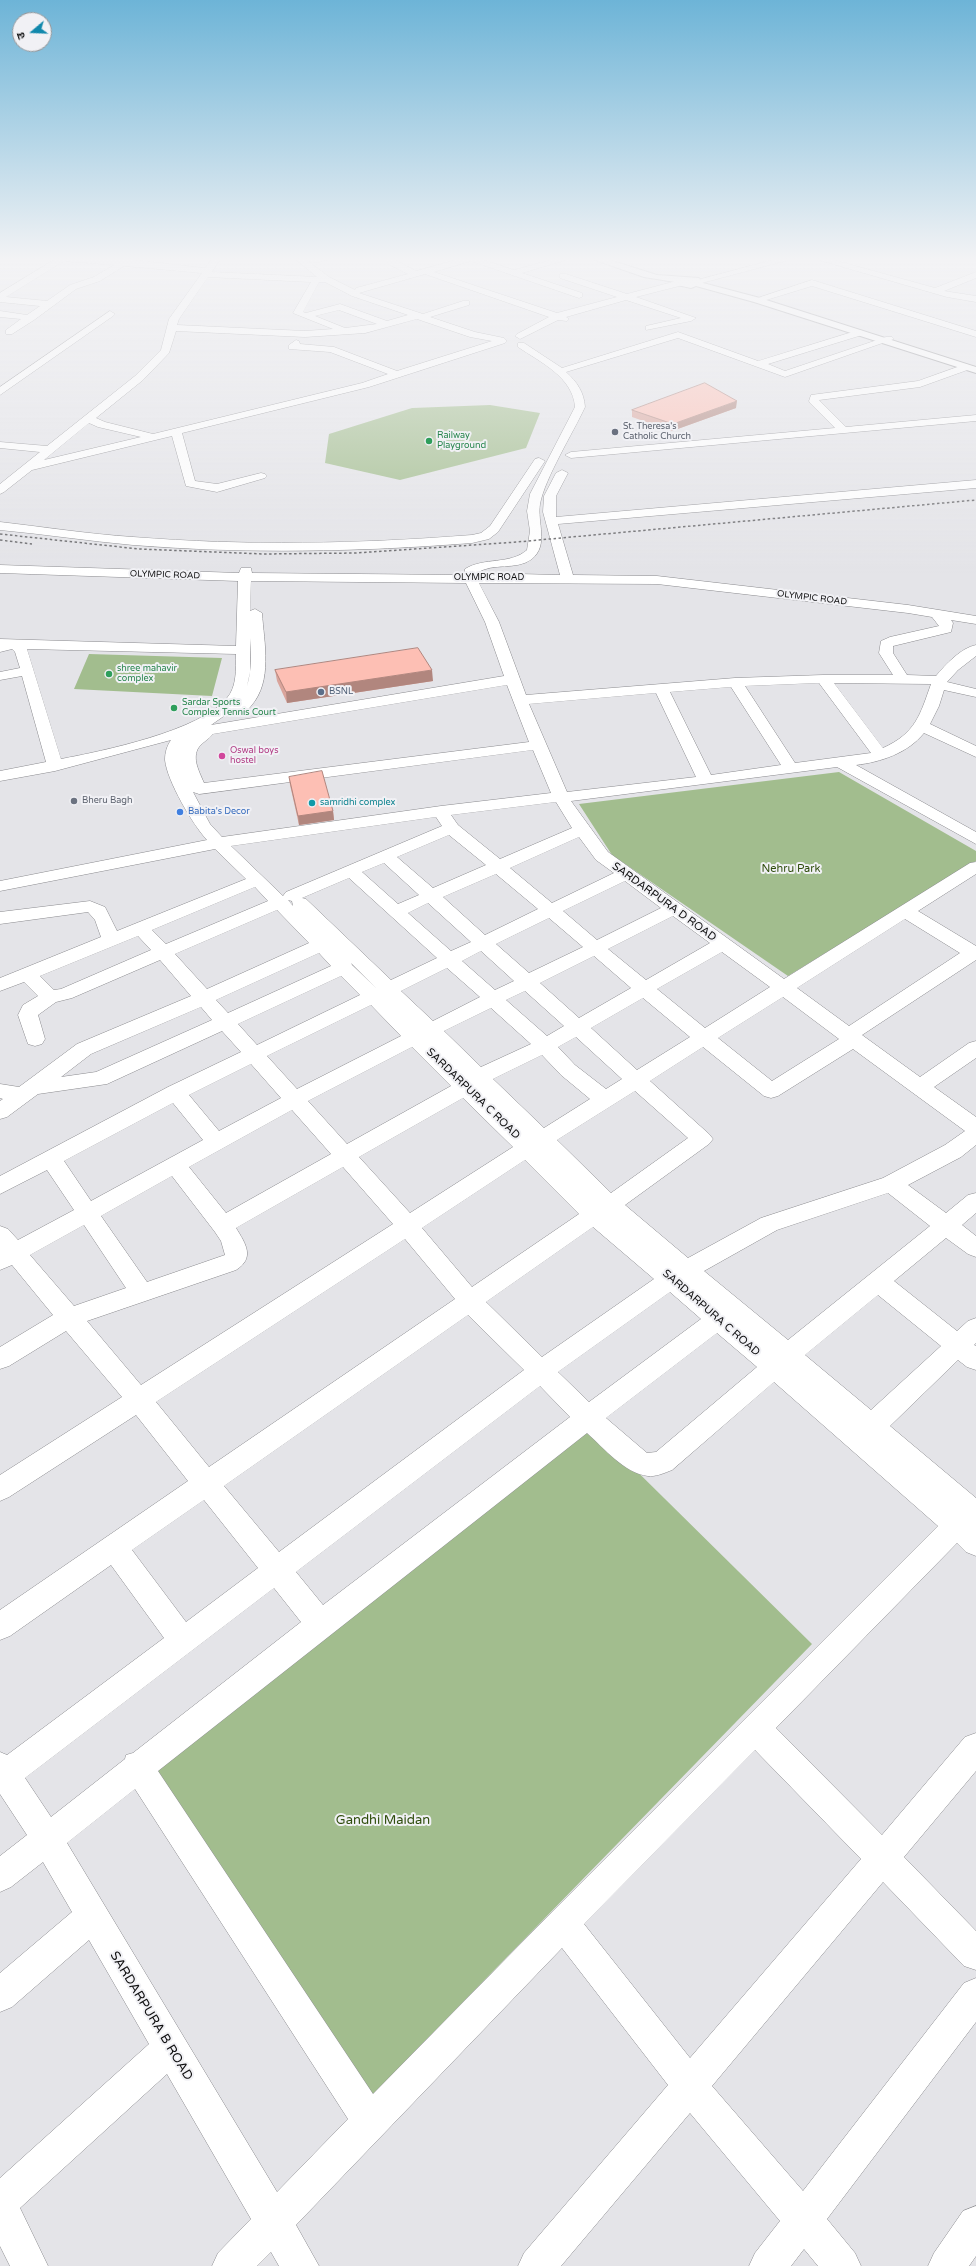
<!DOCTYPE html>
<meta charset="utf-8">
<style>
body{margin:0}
#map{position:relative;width:976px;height:2266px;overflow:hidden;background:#e4e4e8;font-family:"Varela Round","Noto Sans Devanagari",sans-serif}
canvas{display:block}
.north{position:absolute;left:12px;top:12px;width:40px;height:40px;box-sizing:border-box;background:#f1f1f5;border:1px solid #979799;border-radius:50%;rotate:251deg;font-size:11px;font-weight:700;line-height:16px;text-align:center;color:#0f0f10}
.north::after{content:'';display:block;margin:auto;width:14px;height:18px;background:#1188ac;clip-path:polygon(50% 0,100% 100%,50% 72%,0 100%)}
</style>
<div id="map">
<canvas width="976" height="2266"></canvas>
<div class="north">उ</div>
</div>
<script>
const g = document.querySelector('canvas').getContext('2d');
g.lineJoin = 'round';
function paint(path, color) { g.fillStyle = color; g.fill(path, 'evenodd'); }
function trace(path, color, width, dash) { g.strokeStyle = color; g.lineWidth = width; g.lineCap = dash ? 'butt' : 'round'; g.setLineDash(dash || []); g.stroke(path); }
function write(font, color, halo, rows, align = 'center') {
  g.font = font + ' "Varela Round",sans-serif'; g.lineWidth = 4; g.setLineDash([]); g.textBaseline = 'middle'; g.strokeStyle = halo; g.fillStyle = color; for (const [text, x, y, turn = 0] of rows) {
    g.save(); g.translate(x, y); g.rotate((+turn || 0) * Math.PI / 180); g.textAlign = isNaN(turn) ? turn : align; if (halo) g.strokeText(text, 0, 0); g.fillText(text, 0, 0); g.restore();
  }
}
const green = new Path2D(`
 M490,405l50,8 -14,35 -126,32 -75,-17 4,-29 83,-26z
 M89,654l133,4 -10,38 -138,-7z
 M839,772l137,79v10l-188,115 -176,-121 -33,-51z
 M590,1425l222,219 -460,472 -213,-336z`);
const minor = new Path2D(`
 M57,258l68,1 80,9 8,-10h8l-9,14 105,5 -23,-19h10l25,19 26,13 1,-2 52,-14 -18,-9 -7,-7h9l24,13 46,-13h16l36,12 44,-12h15l-51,15 60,20v4l-3,1 -108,-37 -37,11 123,41 60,-16 -57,-19v-4h6l61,20 53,-14 4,3 -1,2 -47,12 60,21 -5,3 -45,9v-4l35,-8 -55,-18 -60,17 3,2 -2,2 -9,-1 -38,19 -5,-3 2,-2 32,-17 -124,-43 -66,19 64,21 40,-13h6v4l-39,12 45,15 29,6 3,3 -2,2 -136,44 -187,46 13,48 22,3 44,-11 4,1 2,2 -2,2 -48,14 -31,-6 -14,-50 -140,34 -28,22 -4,2v-10l40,-32 -40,-4v-6l47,4 88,-70 26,-26 8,-31 33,-46 -78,-7 -24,15 -24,8 -42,31 -22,14h-6v-4l15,-11 -21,-2v-6l27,4 13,-9 -40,-4v-9zM64,261l50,4 -20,12 -24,8 -23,16 -41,-4zM208,277l103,5 -18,31 40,16 -28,2 -128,-6 2,-6zM319,282h6l27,14 56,19 -21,6 -47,-17 -34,9 -3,-1zM339,310l38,14 -32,4 -30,-12zM417,319l53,18 22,4 -95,30 -63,-24 -34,-3 -1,-3 -3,-1 -7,5v4l41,3 58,22 -26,9 -209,51 -48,-12 -9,-4 47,-38 26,-27 7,-22 129,6 60,-4zM89,423l9,4 43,10 -97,23z
 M316,258h23l-27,5v-4z
 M780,258h16l-98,26 -4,-3z
 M812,258h15l108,30 41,-16v6l-32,13 32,5v6l-29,-5z
 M812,280l164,51v6l-164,-51 -49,15 -5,-3z
 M110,311l5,3 -2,2 -113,79v-8z
 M859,330l3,1v4l-94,29 17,7 101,-34h6l2,2 -109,38 -107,-39 -112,34c11,10 18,20 19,35 -12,26 -40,71 -45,97 -3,18 9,41 -8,55 -16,12 -39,3 -55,14l83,2 -17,-63 1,-16 12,-23 6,-3 6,3 -12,23v21l420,-37v8l-418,36 15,51 84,1 251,29 68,11v8l-25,-4 2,3 -2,9 -58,14v7l14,22 29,1c10,-12 25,-28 40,-31v11l-18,14 -11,12 29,7v8l-32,-7 -5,16 -9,18 46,22v11l-52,-24c-16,20 -43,29 -68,32l120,67v12l-139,-77 -266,34 37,51 176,127 186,-116 6,-1v12l-58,37 58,35v14l-114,75 58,42 49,-34 7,-2v17l-42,29 42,30v28l-15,12 -53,28 38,28 22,-18 8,-2v20l-14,12 14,11v21l-8,-3 -22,-16 -52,43 63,50 11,-10 8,-3v25l-2,2 2,1v24l-9,-3 -9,-7 -68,66 86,72v58l-10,-4 -9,-9 -181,185 106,107 83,-98 11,-4v38l-72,86 72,74v39l-12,-4 -81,-84 -171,204 91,105 161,-208 12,-5v44l-149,197 28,34 6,13h-43l-14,-17 -13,17h-42l6,-13 25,-32 -90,-108 -129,153h-43l6,-13 144,-168 -106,-137 -266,277 23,41h-40l-8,-14 -14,14h-45l6,-13 33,-34 -84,-145 -147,134 28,58h-38l-10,-20v-68l149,-134 -60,-104 -77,67 -12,5v-39l72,-61 -29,-50 -32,25 -11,5v-36l27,-21 -27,-41v-42l7,3 157,-117 -53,-73 -101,71 -10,4v-30l188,-129 -52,-66 -127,82 -9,4v-26l122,-78 -56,-66 -57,35 -9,3v-22l53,-32 -41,-50 -12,5v-44l8,3 10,11 56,-30 -27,-40 -47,24v-18l168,-89 73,-35 -19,-21 -115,53 -69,10 -31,23 -7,2v-18l3,-2 -3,-1v-14l19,3 58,-43 114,-48 -31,-36 -88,38 -16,4 -18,13 7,24 -3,5 -7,2 -7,-2 -10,-29 5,-10 15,-9 -14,-14 -24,9v-13l101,-41 -6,-17 -7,-8 -88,12v-12l90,-11 15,6 12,24 129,-52 -31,-30 -215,42v-10l207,-41c-14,-15 -40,-59 -42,-80 0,-8 2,-14 6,-20l-116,31 -55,10v-10l46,-9 -24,-86 -22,4v-8l20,-4 -5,-16 -3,-3 -12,3v-13l236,7 2,-65 -238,-8v-8l239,8 2,-5h10l1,5 212,2 1,-6c19,-12 45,-4 62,-19l3,-19 -3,-20 3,-17 45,-87c-2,-30 -35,-45 -57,-60v-4h6l38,25 116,-36 80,29zM251,581l215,2 19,39 19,54 -293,49 20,-14 2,3c9,2 12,-1 18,-8 22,-25 13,-63 11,-93l-7,-4 -5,2zM479,583l178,1 251,29 24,4 7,9 -49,11 -9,4 -2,12 14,22h-70l-88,3 -209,17 -27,-73zM250,638c1,17 2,32 -3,48l3,-14zM27,649l209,5c0,14 1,33 -9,44 -27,33 -124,53 -166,61zM819,683l52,70 -76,10 -50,-77zM834,683l97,1c-11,31 -15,49 -48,64zM507,685l22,57 -325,41c-4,-10 -13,-25 -5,-36 4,-5 10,-8 14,-13zM731,687l50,78 -70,10 -41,-83zM656,693l40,84 -129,15 -38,-88zM533,750l18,43 -110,13 -219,31 -12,-13 -17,-32 6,2zM556,802l16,26 -72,31 -42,-34 -7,-10zM436,817l6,9 -156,66 -3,4 -52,-50zM449,835l37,30 -53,23 -36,-31zM579,837l17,23 18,13 -62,30 -42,-35zM384,863l35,32 -21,9 -36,-32zM496,874l42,35 -53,26 -42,-38zM349,878l88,80 -46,22 -85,-81 -4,-1zM625,881l36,27 -64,32 -34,-29zM255,887l13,14 -102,43 -14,-14zM288,900l4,1 1,5zM428,903l43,39 -20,9 -43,-38zM277,910l32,33 -102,46 -32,-35zM673,916l37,27 -64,37 -38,-31zM549,918l34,29 -54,26 -33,-29zM905,919l55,34 -111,73 -52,-38zM138,936l13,14 -90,39 -7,1 -14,-14zM481,951l33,30 -19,9 -33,-29zM722,952l48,35 -65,41 -48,-39zM319,953l12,13 -103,47 -12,-13zM594,956l37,32 -52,30 -39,-35zM351,963l25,25 -24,-23zM447,968l33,29 -47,24 -32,-30zM341,976l19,19 -103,50 -19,-21zM525,991l39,35 -17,10 -41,-36zM783,997l56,42 -67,42 -54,-43zM643,998l47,39 -53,33 -46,-42zM371,1005l30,31 -104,53 -30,-33zM201,1007l11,13 -116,52 -35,5 30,-23zM491,1008l40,36 -50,23 -37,-36zM576,1037l46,42 -16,10 -31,-24 -17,-18zM412,1047l39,39 -104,58 -39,-43zM703,1047l61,49 7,2 7,-2 75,-47 112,82 -20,14 -62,33 -122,40 -73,40 -63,-53 84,-61 4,-5 -4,-5 -59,-53zM542,1055l19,20 29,24 -46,29 -51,-49zM251,1064l30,34 -62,33 -30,-36zM635,1091l53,47 -77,55 -54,-53zM463,1098l50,49 -103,66 -51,-56zM173,1103l30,37 -112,61 -27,-40zM292,1110l39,44 -105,59 -37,-46zM525,1160l54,54 -107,73 -50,-59zM343,1167l50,57 -252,161 -54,-64 149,-51c19,-12 10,-26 0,-42zM172,1176l43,56 6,9 4,14 -78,27 -46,-66zM888,1193l42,33 -142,114 -84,-69 73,-41zM84,1225l42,63 -52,18 -44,-51zM593,1227l61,52 -112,78 -56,-55zM405,1239l50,60 -246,168 -53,-65zM670,1292l31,27 -112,83 -31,-30zM878,1295l63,51 -70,64 -66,-55zM468,1315l56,55 -245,182 -55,-66zM717,1333l40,34 -101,85 -9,1 -41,-35zM774,1382l164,144 -386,386 -179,182 -215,-323 429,-338c17,15 37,40 61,43 7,1 17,-3 24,-6zM540,1386l30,31 -247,188 -27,-33zM204,1500l54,68 -72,54 -54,-72zM274,1588l27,34 -168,131 -7,2 -1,4 -74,58 -26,-39zM755,1750l106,109 -171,199 -106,-134zM135,1789l213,330 -71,73 -210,-349z
 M966,364l5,3 -1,2 -50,18 -101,13 27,27 130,-12v6l-405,37 -6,-3 6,-3 264,-24 -25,-25 -1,-2 2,-6 107,-14z
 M539,458l6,3 -47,71 -9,7 -17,4c-113,9 -226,11 -339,2 -45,-4 -89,-11 -133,-15v-8c44,5 88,12 133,15 113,9 226,7 339,-2l9,-2 9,-7 45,-67z
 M976,2206v50l-7,10h-41l6,-13 29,-42z`);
const highway = new Path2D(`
 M589,258h14l54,17 42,3 4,5 57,15 216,69v6l-222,-71 -58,-16 -5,2 -14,-3 -2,-3 -31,-5z`);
const rail = new Path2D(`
 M0,534l139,15 125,5 92,-1 161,-11 459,-42
 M0,540l32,4`);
const wall = new Path2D(`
 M736,408l-64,23 -40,-14v-7z
 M275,670l158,11 -146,22 -10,-22z
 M289,777l44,34 1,9 -35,5 -9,-40z`);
const shadedWall = new Path2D(`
 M737,401l-1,7 -64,23 1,-7z
 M432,670l1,11 -146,22 -1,-11z
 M333,811l1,9 -35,5 -1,-9z`);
const building = new Path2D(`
 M705,383l32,18 -64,23 -41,-14z
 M418,648l14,22 -146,22 -11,-22z
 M322,771l11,40 -35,5 -9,-39z`);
const markers = [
 [615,432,4,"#6b7280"],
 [429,441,4,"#2e9e5b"],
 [109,674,4,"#2e9e5b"],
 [321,692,4,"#5c6f8a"],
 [174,708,4,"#2e9e5b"],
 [222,756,4,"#d1479c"],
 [74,801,4,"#6b7280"],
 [312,803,4,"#0f9aa8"],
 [180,812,4,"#3f7fe0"]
];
const farWorshipnames = [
 ["St. Theresa's",623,427],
 ["Catholic Church",623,437],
 ["Bheru Bagh",82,801]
];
const farLeisurenames = [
 ["Railway",437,436],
 ["Playground",437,446],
 ["shree mahavir",117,669],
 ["complex",117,679],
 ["Sardar Sports",182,703],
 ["Complex Tennis Court",182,713]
];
const farStreetnames = [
 ["OLYMPIC ROAD",165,575,2],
 ["OLYMPIC ROAD",489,578],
 ["OLYMPIC ROAD",812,598,7]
];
const farServicenames = [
 ["BSNL",329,692]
];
const farHotelnames = [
 ["Oswal boys",230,751],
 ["hostel",230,761]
];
const farCulturenames = [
 ["samridhi complex",320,803]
];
const farShopnames = [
 ["Babita's Decor",188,812]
];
const parkNames = [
 ["Nehru Park",791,869]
];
const streetNames = [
 ["SARDARPURA D ROAD",664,902,36],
 ["SARDARPURA C ROAD",473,1094,44],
 ["SARDARPURA C ROAD",711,1313,41]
];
const nearParknames = [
 ["Gandhi Maidan",383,1821]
];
const nearStreetnames = [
 ["SARDARPURA B ROAD",151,2016,59]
];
paint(green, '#a2bd8e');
trace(minor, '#8a8a8e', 1);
trace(highway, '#8a8a8e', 2);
paint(minor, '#fff');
paint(highway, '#fff');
trace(rail, '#6a6a6d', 1.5, [2.5, 2.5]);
paint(wall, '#daa49b');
paint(shadedWall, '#b1867e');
paint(building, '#fdbfb4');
trace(building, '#b1867e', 1);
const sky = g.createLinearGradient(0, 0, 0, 576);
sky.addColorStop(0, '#6db4d7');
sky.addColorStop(0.45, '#f3f3f5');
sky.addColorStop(1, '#f3f3f500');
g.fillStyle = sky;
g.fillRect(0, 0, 976, 576);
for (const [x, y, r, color] of markers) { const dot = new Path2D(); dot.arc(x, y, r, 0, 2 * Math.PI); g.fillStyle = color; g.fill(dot); trace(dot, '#f1f1f5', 1.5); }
write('9px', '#5b616d', '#f1f1f5', farWorshipnames, 'left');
write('9px', '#27864d', '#f1f1f5', farLeisurenames, 'left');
write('9px', '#0f0f10', '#f1f1f5', farStreetnames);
write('9px', '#4e5e75', '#f1f1f5', farServicenames, 'left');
write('9px', '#b23c85', '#f1f1f5', farHotelnames, 'left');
write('9px', '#0d838f', '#f1f1f5', farCulturenames, 'left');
write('9px', '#366cbe', '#f1f1f5', farShopnames, 'left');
write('11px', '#304e0e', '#f1f1f5', parkNames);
write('11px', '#0f0f10', '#f1f1f5', streetNames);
write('13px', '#304e0e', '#f1f1f5', nearParknames);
write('13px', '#0f0f10', '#f1f1f5', nearStreetnames);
</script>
